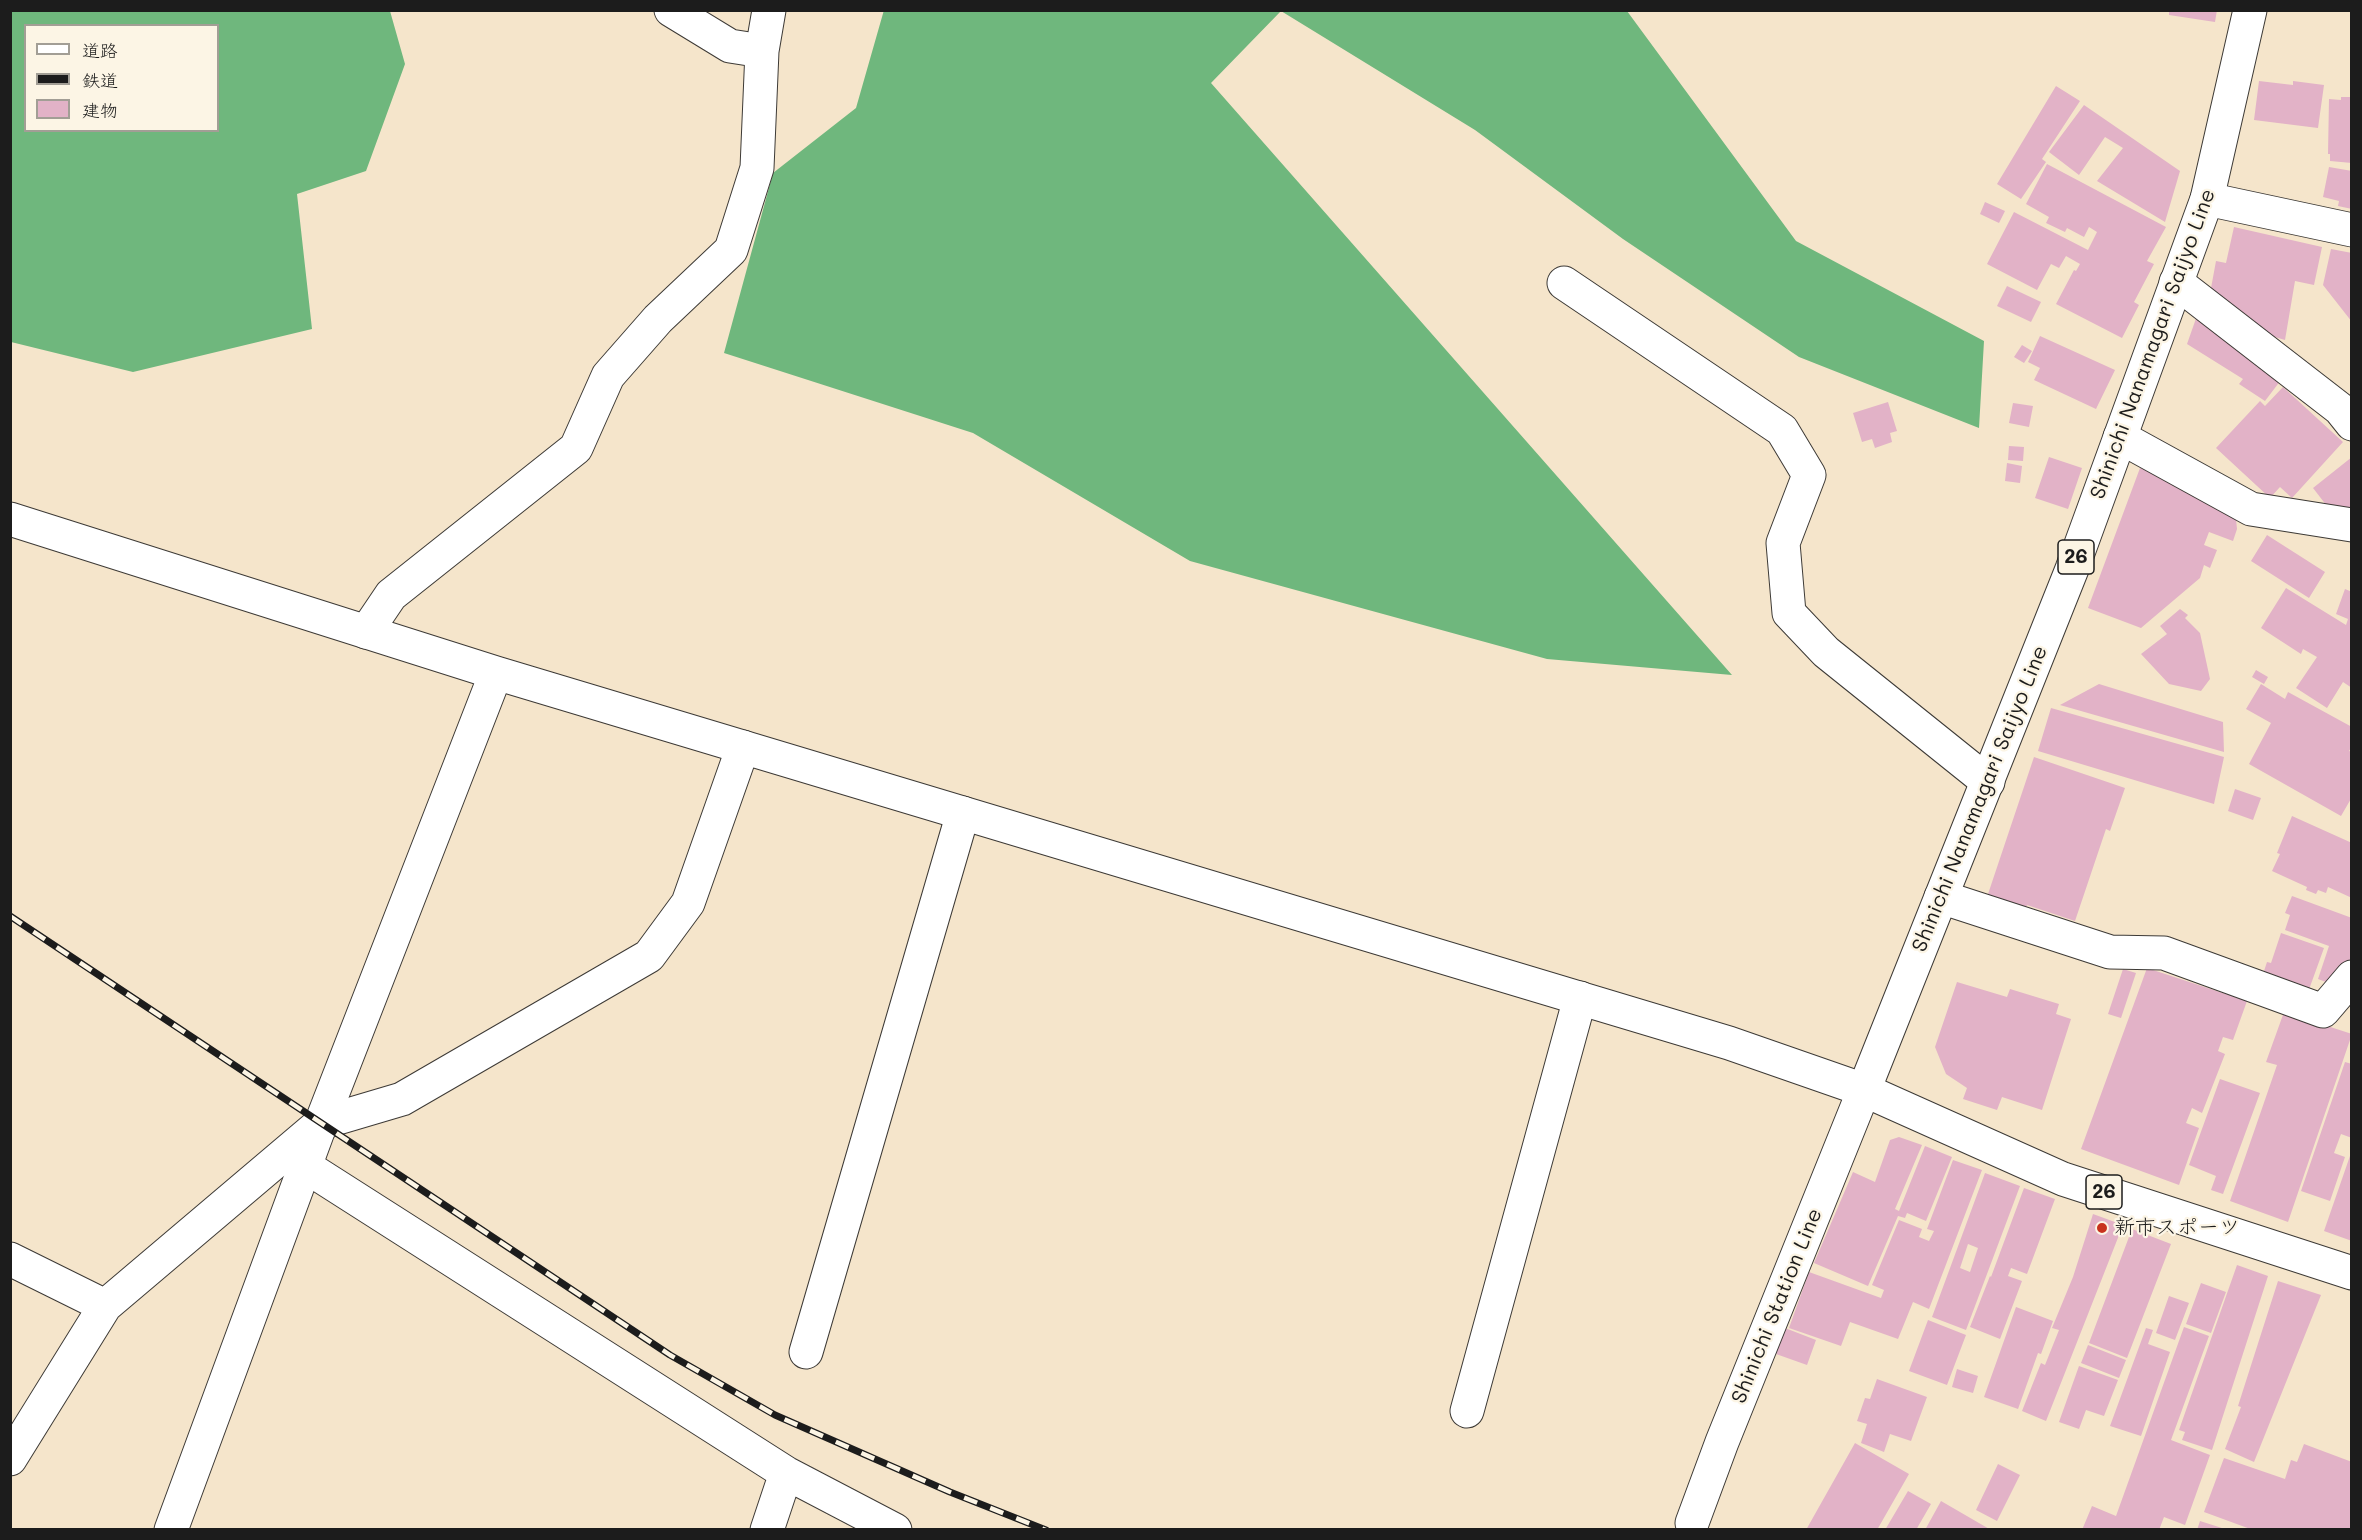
<!DOCTYPE html>
<meta charset="utf-8">
<style>
body{margin:0}
#map{position:relative;width:2362px;height:1540px;overflow:hidden;background:#f5e5cb;font-family:Mali,"Klee One",sans-serif}
canvas{display:block}
.frame{position:absolute;inset:0;border:12px solid #1c1c1c;pointer-events:none}
.legend{position:absolute;left:24px;top:24px;width:195px;height:108px;box-sizing:border-box;background:#fcf5e5;border:2px solid #a29e95;margin:0;padding:8px 10px;list-style:none;font-size:18px;color:#1c1c1c}
.legend li{display:flex;align-items:center;gap:12px;height:30px}
.legend b{width:30px;border:2px solid #a29e95}
</style>
<div id="map">
<canvas width="2362" height="1540"></canvas>
<div class="frame"></div>
<ul class="legend">
<li><b style="height:8px;background:#fff"></b>道路</li>
<li><b style="height:8px;background:#1c1c1c"></b>鉄道</li>
<li><b style="height:16px;background:#e2b2c7"></b>建物</li>
</ul>
</div>
<script>
const g = document.querySelector('canvas').getContext('2d');
g.lineJoin = 'round';
function paint(path, color) { g.fillStyle = color; g.fill(path, 'evenodd'); }
function trace(path, color, width, dash) { g.strokeStyle = color; g.lineWidth = width; g.lineCap = dash ? 'butt' : 'round'; g.setLineDash(dash || []); g.stroke(path); }
function write(font, color, halo, rows, align = 'center') {
  g.font = font + ' Mali,"Klee One",sans-serif'; g.lineWidth = 4.5; g.setLineDash([]); g.textBaseline = 'middle'; g.strokeStyle = halo; g.fillStyle = color; for (const [text, x, y, turn = 0] of rows) {
    g.save(); g.translate(x, y); g.rotate((+turn || 0) * Math.PI / 180); g.textAlign = isNaN(turn) ? turn : align; if (halo) g.strokeText(text, 0, 0); g.fillText(text, 0, 0); g.restore();
  }
}
const forest = new Path2D(`
 M11,10l379,1 15,53 -39,107 -69,23 15,135 -179,43 -122,-30zM26,26h192v104h-192z
 M884,10l743,1 169,230 188,100 -5,87 -180,-71 -176,-118 -148,-109 -194,-119 -70,72 521,592 -185,-16 -357,-98 -217,-128 -249,-80 49,-180 83,-65z`);
const building = new Path2D(`
 M2169,10h48l-2,12 -46,-7z
 M2259,81l34,4v-4l31,4 -6,43 -64,-8z
 M2056,86l24,15 -38,58 4,3 -25,37 -24,-15z
 M2341,97h11v66l-22,-2v-7h-2l1,-55 12,1z
 M2084,105l96,66 -15,51 -68,-41 26,-33 -18,-11 -26,38 -30,-23z
 M2047,164l119,63 -19,34 7,3 -20,38 5,3 -17,33 -66,-34 18,-34 2,1 4,-7 -14,-8 -7,12 -8,-4 -14,26 -50,-26 27,-52 74,38 9,-18 -8,-5 -5,10 -17,-9 -2,4 -19,-9 3,-6 -23,-13z
 M2329,167l23,4v38l-14,-3 1,-5 -16,-4z
 M1985,202l20,9 -6,12 -19,-9z
 M2234,227l88,20 -8,38 -19,-4 -10,59 -24,-7 -52,-34 7,-38 10,2z
 M2331,249l21,4v69l-29,-37z
 M2007,286l34,16 -10,20 -34,-16z
 M2199,310l85,66 -19,25 -26,-17 4,-5 -56,-35z
 M2040,336l75,34 -19,39 -62,-29 6,-12 -12,-6z
 M2022,345l10,6 -8,12 -10,-6z
 M2283,387l60,55 -51,56 -12,-11 -10,11 -54,-50 44,-47 5,5z
 M1888,402l9,29 -7,2 2,9 -17,6 -3,-9 -10,3 -9,-29z
 M2013,403l20,3 -4,21 -20,-4z
 M2009,446l15,1 -1,14 -15,-1z
 M2049,457l33,11 -14,41 -33,-11z
 M2352,457v52l-22,1 -17,-22z
 M2007,463l15,3 -2,17 -15,-2z
 M2140,468l74,28 22,23 1,10 -4,12 -24,-9 -5,13 13,5 -7,18 -6,-3 -4,13 -59,50 -53,-20z
 M2267,535l58,37 -16,26 -58,-37z
 M2286,588l60,37 2,-6 -12,-5 9,-25 7,3v96l-9,-6 -16,26 -31,-20 21,-31 -14,-8 -2,5 -40,-26z
 M2180,609l8,6 -3,3 15,15 10,46 -9,12 -32,-7 -28,-30 26,-20 -7,-8z
 M2256,670l12,7 -4,7 -12,-7z
 M2099,684l124,38 1,30 -164,-47z
 M2261,684l24,15 3,-7 64,35v19l-3,5 3,1v45l-11,19 -92,-52 22,-41 -25,-14z
 M2051,708l173,49 -10,47 -176,-53z
 M2034,757l91,31 -15,43 -4,-2 -31,92 -48,-16 -4,11 -38,-13z
 M2235,789l26,9 -8,22 -25,-9z
 M2292,816l60,27v55l-24,-11 -2,6 -8,-3 -2,4 -10,-4 1,-3 -35,-16 8,-17 -3,-1z
 M2292,896l60,22v50l-21,16 -13,-5 11,-33 -44,-16 5,-15 -5,-2z
 M2281,933l43,15 -17,47 -46,-15 6,-18 4,1z
 M2147,968l100,33 -14,39 -10,-3 -5,14 7,3 -23,59 -10,-5 -6,15 13,5 -20,57 -98,-36z
 M2123,969l13,4 -15,45 -13,-4z
 M1957,982l50,15 3,-8 49,15 -3,10 15,5 -29,91 -40,-13 -5,13 -34,-11 4,-11 -21,-14 -11,-27z
 M2284,1012l68,22 -64,188 -58,-21 47,-136 -11,-3z
 M2345,1062l7,2v74l-11,-4 -7,19 11,4 -15,44 -29,-10z
 M2220,1079l40,14 -37,101 -12,-4 5,-14 -27,-11z
 M1899,1137l23,8 -27,64 4,2 26,-65 27,11 -26,64 -19,-8 -2,5 -7,-2 -30,70 -54,-23 39,-91 22,10 15,-42z
 M2351,1153h1v88l-28,-10z
 M1953,1160l29,10 -53,139 -16,-7 -15,37 -48,-17 -9,24 -52,-18 20,-56 72,26 3,-8 -12,-5 27,-65 23,9 -3,8 10,4 5,-10 -7,-2z
 M1985,1173l35,13 -54,144 -34,-13zM1968,1244l10,4 -8,24 -10,-4z
 M2024,1188l31,11 -28,75 -16,-6 -3,8 14,5 -22,58 -30,-12 20,-51 1,1z
 M2093,1214l30,11 -77,196 -24,-10 19,-48 4,2 14,-35 -7,-2 21,-51z
 M2132,1229l39,15 -44,114 -38,-15z
 M2237,1265l31,11 -56,174 -30,-10 3,-8 -6,-2z
 M2278,1281l43,14 -67,167 -29,-13 16,-42 -3,-1z
 M2201,1283l25,9 -15,41 -25,-9z
 M2169,1296l20,7 -14,37 -19,-7z
 M2016,1307l37,14 -12,33 -3,-1 -20,56 -34,-12z
 M1928,1320l38,15 -19,50 -38,-14z
 M2184,1327l25,9 -38,104 39,15 -25,70 -21,-8 -5,13h-77l10,-24 24,10z
 M1785,1328l31,12 -9,25 -31,-11z
 M2146,1328l7,2 -5,14 22,8 -29,84 -31,-10z
 M2088,1345l38,15 -7,18 -38,-15z
 M2079,1366l39,14 -14,36 -18,-6 -7,19 -20,-7z
 M1957,1369l21,7 -5,17 -21,-6z
 M1877,1379l50,18 -16,44 -21,-7 -6,18 -23,-9 6,-19 -10,-3 8,-23 5,1z
 M1855,1443l54,31 -32,56h-71z
 M2304,1444l48,18v68h-99l-49,-18 20,-54 61,21 6,-19 6,2z
 M1998,1464l22,11 -23,46 -21,-11z
 M1908,1491l23,13 -15,26h-31z
 M1941,1501l50,29h-66z
 M2200,1521l25,8 -1,1h-27z`);
const minor = new Path2D(`
 M671,10l59,36 32,5
 M2207,199l145,31
 M2176,282l164,127 12,15
 M1564,283l218,147 27,45 -26,68 6,70 37,39 162,130
 M2120,437l131,72 101,16
 M366,632l25,-37 185,-147 32,-72 50,-57 73,-69 26,-82 5,-117 7,-41
 M1941,897l169,55 54,1 159,58 29,-34
 M305,1166l481,307 109,57
 M10,1259l95,47
 M806,1352l157,-539
 M1467,1411l113,-413
 M10,1459l95,-153 216,-183 81,-24 247,-143 39,-53 55,-156
 M767,1530l19,-57`);
const tertiary = new Path2D(`
 M10,519l486,154 1233,370 135,47
 M171,1530l150,-407 175,-450`);
const secondary = new Path2D(`
 M1692,1523l30,-81 142,-352`);
const primary = new Path2D(`
 M2250,10l-43,189 -135,370 -208,521 199,89 289,94`);
const rail = new Path2D(`
 M10,916l660,439 105,60 175,77 96,38`);
const markers = [
 [2102,1228,6,"#c8321e"]
];
const shields = [
 [2076,557,36],
 [2104,1192,36]
];
const shieldNames = [
 ["26",2076,557],
 ["26",2104,1192]
];
const streetNames = [
 ["Shinichi Nanamagari Saijyo Line",2153,344,-70],
 ["Shinichi Nanamagari Saijyo Line",1980,799,-68],
 ["Shinichi Station Line",1777,1306,-68]
];
const poiNames = [
 ["新市スポーツ",2114,1228]
];
paint(forest, '#6fb77d');
paint(building, '#e2b2c7');
trace(minor, '#3d3a36', 35);
trace(tertiary, '#3d3a36', 35);
trace(secondary, '#3d3a36', 35);
trace(primary, '#3d3a36', 35);
trace(minor, '#fff', 33);
trace(tertiary, '#fff', 33);
trace(secondary, '#fff', 33);
trace(primary, '#fff', 33);
trace(rail, '#1c1c1c', 7);
trace(rail, '#fcf5e5', 4.5, [14]);
for (const [x, y, r, color] of markers) { const dot = new Path2D(); dot.arc(x, y, r, 0, 2 * Math.PI); g.fillStyle = color; g.fill(dot); trace(dot, '#fcf5e5', 2); }
for (const [x, y, w] of shields) { const box = new Path2D(); box.roundRect(x - w / 2, y - 17, w, 34, 4.5); g.fillStyle = '#fcf5e5'; g.fill(box); trace(box, '#1c1c1c', 1.5); }
write('bold 20px', '#1c1c1c', null, shieldNames);
write('21px', '#1c1c1c', '#fcf5e5', streetNames);
write('21px', '#1c1c1c', '#fcf5e5', poiNames, 'left');
</script>
